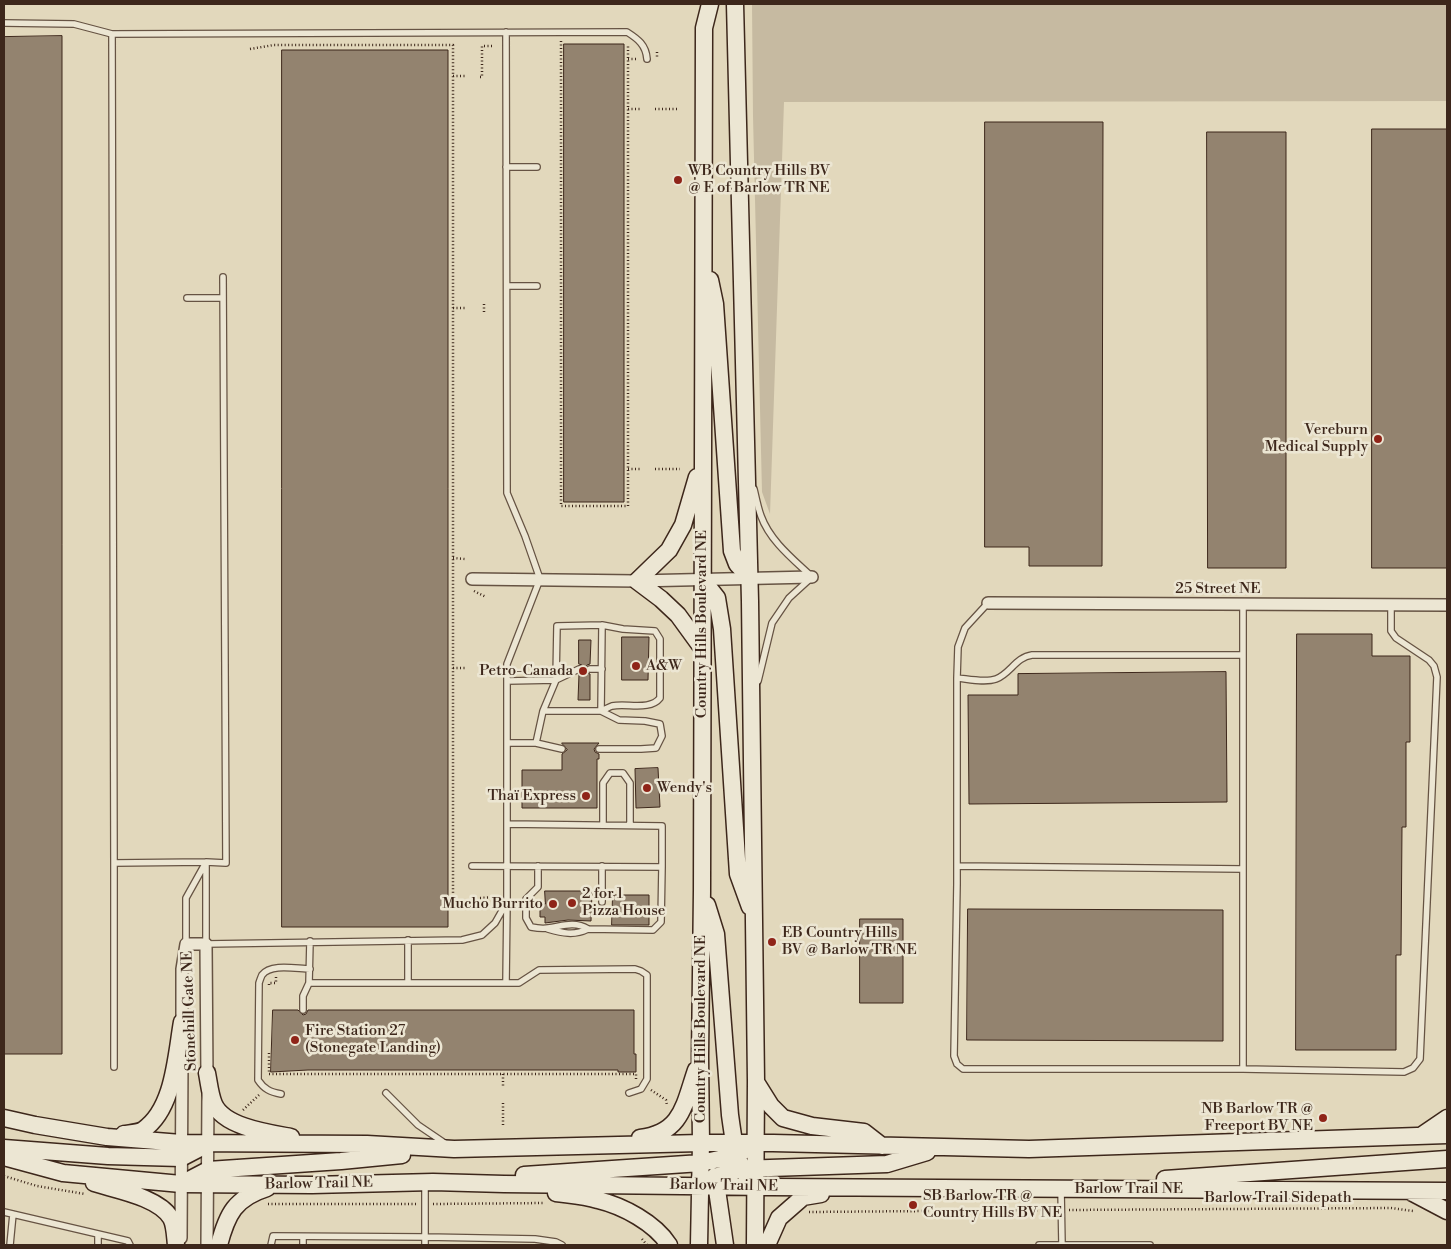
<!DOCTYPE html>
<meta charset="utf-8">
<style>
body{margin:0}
#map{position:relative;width:1451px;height:1249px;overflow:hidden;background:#e2d8bc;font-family:"Libre Bodoni",serif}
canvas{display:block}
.frame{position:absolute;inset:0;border:5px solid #3d271b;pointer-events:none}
</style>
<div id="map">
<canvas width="1451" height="1249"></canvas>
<div class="frame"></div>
</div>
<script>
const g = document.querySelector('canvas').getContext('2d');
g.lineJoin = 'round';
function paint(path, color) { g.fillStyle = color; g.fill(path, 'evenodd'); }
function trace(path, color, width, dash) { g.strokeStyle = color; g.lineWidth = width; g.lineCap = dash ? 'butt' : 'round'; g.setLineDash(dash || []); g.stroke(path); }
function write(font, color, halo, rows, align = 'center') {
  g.font = font + ' "Libre Bodoni",serif'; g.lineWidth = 5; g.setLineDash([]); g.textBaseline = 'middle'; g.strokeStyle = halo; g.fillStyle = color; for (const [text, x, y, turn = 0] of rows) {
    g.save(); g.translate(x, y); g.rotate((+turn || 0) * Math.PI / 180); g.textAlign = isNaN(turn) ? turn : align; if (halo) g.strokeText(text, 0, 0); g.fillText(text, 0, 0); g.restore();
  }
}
const green = new Path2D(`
 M752,4h695v97l-663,1 -14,412 -8,-22 -9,-376z`);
const building = new Path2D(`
 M62,36v1018h-58v-1017z
 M564,44h60v458h-60z
 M282,50h166v877h-166z
 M985,122h118l-1,444h-73v-19h-44z
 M1372,129h75v439h-75z
 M1207,132h79v436h-78z
 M1297,634h75v22h38v86h-4v85h-4l-1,128h-5v95h-100z
 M622,637h27l-1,43h-26z
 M579,640h12l-1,24 -3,1 -2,4 1,3 4,2v26h-12l1,-26 4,-2 1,-3 -2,-4 -3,-1z
 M1226,672l1,130 -258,2 -1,-109h50v-21z
 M562,743h37l-5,6 1,3 4,2v5h-2v49h-75v-38h40v-16l5,-4z
 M658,768l2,39 -24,1 -1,-39z
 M545,891h47l-1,30 -23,-1 -23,3v-6h-5v-13h5z
 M613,895h36v30h-37z
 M968,909l255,1v131l-256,-1z
 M860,919h43v84h-43z
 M273,1010h25l5,5 3,-1 2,-4h326v44h2v18h-18v-2h-310l-37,2z`);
const path = new Path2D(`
 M561,41v465h67v-462
 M250,49l24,-4h179v856h12
 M657,52v6
 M628,59h10
 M453,76h12
 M480,77h2v-31h11
 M628,109h12
 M655,109h24
 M484,304v9
 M453,308h12
 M628,469h12
 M655,469h25
 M453,558l12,1
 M474,591l12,6
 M453,668h13
 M483,673v-9
 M480,898l17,-1
 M269,985v-2h7v-6
 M269,1053v21h367v6
 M503,1074v13
 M651,1090l15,10 1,6
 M243,1110l16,-15
 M503,1125v-24
 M4,1176l33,10 48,8
 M268,1204h150
 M433,1204l112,-1
 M1069,1210l322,-2 22,3
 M809,1212l244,-2
 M642,1239l5,6`);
const lane = new Path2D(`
 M4,23l70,1 38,10
 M506,167h31
 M223,277l3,586 -20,-1v82l256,-4 20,-5 13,-12 12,-21v-238l33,-85 -15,-43 -18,-43 -1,-461
 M507,286h30
 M187,298h36
 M754,489c2,9 4,19 7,27 9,25 32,43 51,61l-23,21 -17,25 -14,58
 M988,603l-23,25 -7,19 -1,31v206l-3,172 3,8 6,5h280l161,3 9,-4 7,-9 17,-382 -3,-11 -5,-6 -33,-22 -5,-7v-26
 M1243,655v414
 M590,669h12
 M957,678c11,1 28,5 39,1 14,-5 20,-22 36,-24h211v-51
 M507,681l49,-1 23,-11
 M601,711c3,-1 8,-4 11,-5 15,-3 38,5 48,-8v-59l-5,-8 -32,-2 -21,-4
 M507,743h29l7,-32h58l1,-86 -45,1 -1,54 -13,31
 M536,743l26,6
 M599,749h42l15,-1 6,-12 -2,-12 -15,-3 -26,-1 -18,-9
 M603,825v-42l7,-10h13l7,10v42
 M206,862l-92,1 -2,-829 515,-2c11,7 19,13 20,27
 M114,863v204
 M472,866l190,1v-41l-155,-2
 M538,866v21l-12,12v19l5,9c5,1 11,2 17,1 15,-2 26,-7 40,1l65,1 8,-8 1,-55
 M602,866v36
 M957,866l285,3
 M548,929c14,4 26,7 40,0
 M186,944v-46l19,-34
 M408,982v-42
 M309,983h210l20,-13 96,-1 6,2 6,4v104l-6,10 -12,4
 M506,983l1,-81
 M303,1010v-14l6,-13 1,-42
 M386,1093l32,32 28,19
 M281,1094c-11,-2 -17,-5 -23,-14l1,-97c1,-3 2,-6 3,-8 9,-12 35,-6 48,-6
 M425,1184v53l110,2 21,3 6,3
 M1061,1190l1,55
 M4,1212l124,29 2,4
 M98,1234v11
 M303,1237v8
 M10,1245l3,-31
 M271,1245l2,-9 152,1v8
 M1039,1245h111`);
const street = new Path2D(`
 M472,579l165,2 175,-4
 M988,603l459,2
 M182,1028v-59l4,-25h20l1,135
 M181,1238l1,-177
 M207,1245l1,-150`);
const secondary = new Path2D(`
 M735,4l15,597 6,480 -1,164
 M710,280l5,24 17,247 5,13 13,14
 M697,477l-14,48 -14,25 -32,31 24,18 17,16 24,33
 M702,579l15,19 5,31 16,245 12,33
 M707,905l9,29 14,181c4,27 5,51 25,71
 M207,1073c2,10 3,22 7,31 10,23 55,29 77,33
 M756,1082l15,24 12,12 29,8 52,6 18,14
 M4,1118l31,7 72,12 74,6 186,1 87,5 247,-6h72l256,6 418,-14
 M124,1134c6,-1 14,-1 19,-4 31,-21 33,-74 39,-108
 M1422,1135l25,-17
 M640,1138c42,-5 44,-33 56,-68
 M4,1148l104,8 73,2 27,-14
 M4,1157l59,16 118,11 131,1 121,-3 71,2 268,3 675,4
 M524,1175l177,-12 36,-8 18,-12
 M715,1176l10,69
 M1165,1179l282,-20
 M94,1183c22,7 64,14 77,35 4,7 4,19 5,27
 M183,1183l25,-13 133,-9 61,-6
 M704,1183l11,-6 26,-8 146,-5 40,-12
 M1411,1192l36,19
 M556,1193c14,2 28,3 42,7 25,6 57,23 71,45
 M219,1245c8,-31 16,-47 48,-57
 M699,1245l2,-102 -1,-87 2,-165 2,-863 6,-24
 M767,1245l12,-27 24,-21 18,-3`);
const markers = [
 [678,180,5,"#8f2418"],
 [1378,439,5,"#8f2418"],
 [636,666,5,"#8f2418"],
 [583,671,5,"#8f2418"],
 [647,788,5,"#8f2418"],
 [586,796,5,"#8f2418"],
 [572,903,5,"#8f2418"],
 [553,904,5,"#8f2418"],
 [772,942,5,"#8f2418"],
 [295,1040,5,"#8f2418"],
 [1323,1118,5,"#8f2418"],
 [913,1205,5,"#8f2418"]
];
const poiNames = [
 ["WB Country Hills BV",688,171],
 ["@ E of Barlow TR NE",688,188],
 ["Vereburn",1368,430,"right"],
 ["Medical Supply",1368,447,"right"],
 ["A&W",646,666],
 ["Petro-Canada",573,671,"right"],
 ["Wendy's",657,788],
 ["Thaï Express",576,796,"right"],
 ["2 for 1",582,894],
 ["Pizza House",582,911],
 ["Mucho Burrito",543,904,"right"],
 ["EB Country Hills",782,933],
 ["BV @ Barlow TR NE",782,950],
 ["Fire Station 27",305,1031],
 ["(Stonegate Landing)",305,1048],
 ["NB Barlow TR @",1313,1109,"right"],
 ["Freeport BV NE",1313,1126,"right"],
 ["SB Barlow TR @",923,1196],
 ["Country Hills BV NE",923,1213]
];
const streetNames = [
 ["25 Street NE",1218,589],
 ["Country Hills Boulevard NE",702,624,-90],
 ["Stonehill Gate NE",190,1011,-92],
 ["Country Hills Boulevard NE",701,1029,-90],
 ["Barlow Trail NE",319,1184,-1],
 ["Barlow Trail NE",724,1186,1],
 ["Barlow Trail NE",1129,1189],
 ["Barlow Trail Sidepath",1278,1198]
];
paint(green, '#c6baa1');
paint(building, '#93836f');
trace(building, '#3d271b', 1);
trace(lane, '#665343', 8);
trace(street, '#665343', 14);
trace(secondary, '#3d271b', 19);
trace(path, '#3d271b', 2.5, [1, 2.5]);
trace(lane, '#ece6d3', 5.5);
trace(street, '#ece6d3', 11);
trace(secondary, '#ece6d3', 16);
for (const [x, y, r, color] of markers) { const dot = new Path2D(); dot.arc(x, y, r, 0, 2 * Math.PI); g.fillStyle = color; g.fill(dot); trace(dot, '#ece6d3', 2); }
write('15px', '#3d271b', '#ece6d3', poiNames, 'left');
write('15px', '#3d271b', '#ece6d3', streetNames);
</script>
